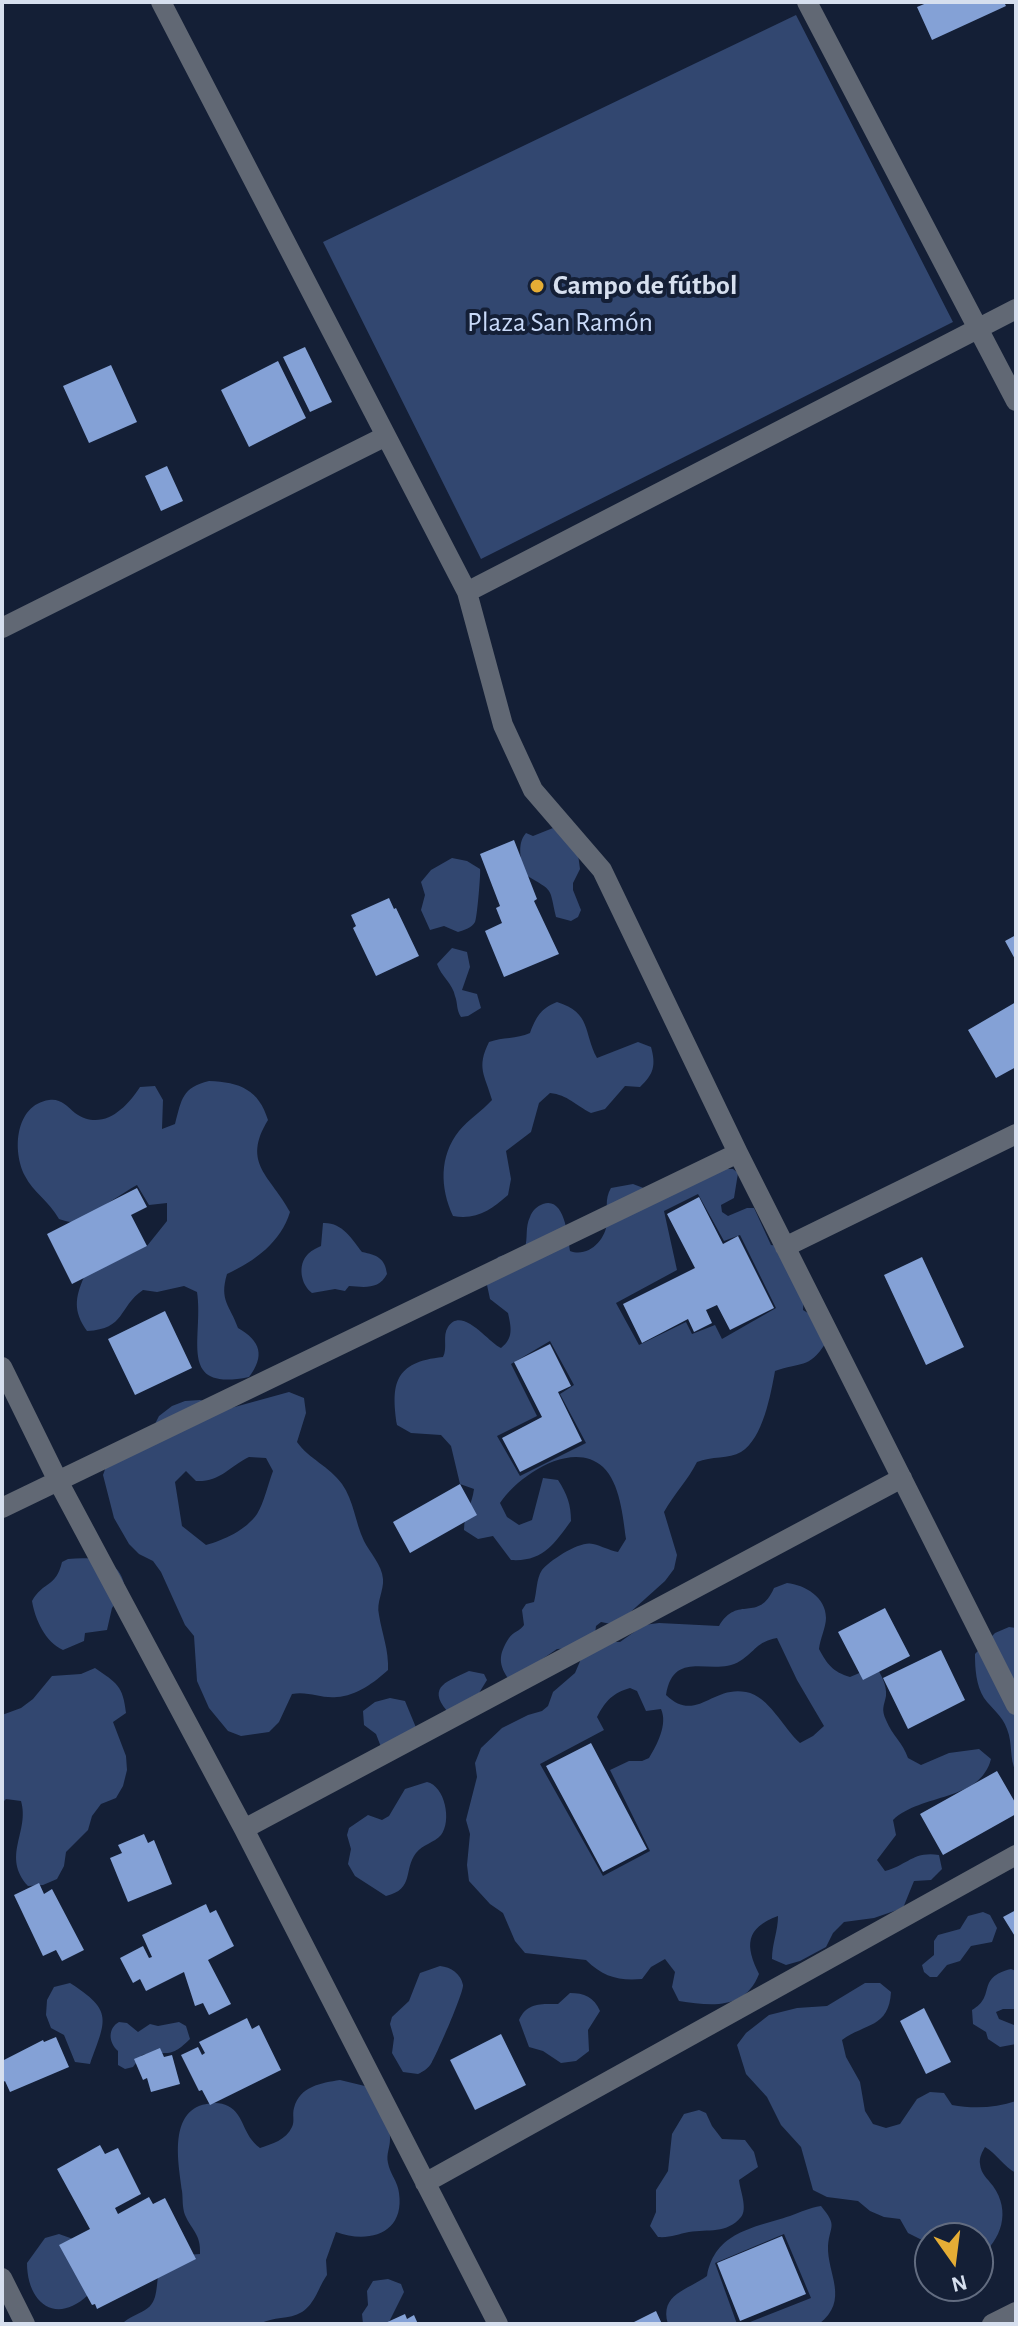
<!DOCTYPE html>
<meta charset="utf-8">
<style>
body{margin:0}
#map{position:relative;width:1018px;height:2326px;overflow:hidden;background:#141f36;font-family:"Alegreya Sans",sans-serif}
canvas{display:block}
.frame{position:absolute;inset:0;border:4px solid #d6dfee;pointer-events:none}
.north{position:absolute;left:914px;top:2222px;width:80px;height:80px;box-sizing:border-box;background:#141f36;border:2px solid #626c80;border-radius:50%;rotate:166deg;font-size:22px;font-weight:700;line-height:32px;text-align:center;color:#d6dfee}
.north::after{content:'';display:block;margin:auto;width:28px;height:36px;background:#e5ad35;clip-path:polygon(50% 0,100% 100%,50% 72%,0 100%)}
</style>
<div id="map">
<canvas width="1018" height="2326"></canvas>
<div class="frame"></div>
<div class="north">N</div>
</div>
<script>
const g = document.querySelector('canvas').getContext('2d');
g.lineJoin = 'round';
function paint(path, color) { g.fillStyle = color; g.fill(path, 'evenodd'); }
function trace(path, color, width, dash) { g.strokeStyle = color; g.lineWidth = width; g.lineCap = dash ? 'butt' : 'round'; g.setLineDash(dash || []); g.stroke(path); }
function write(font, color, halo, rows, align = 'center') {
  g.font = font + ' "Alegreya Sans",sans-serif'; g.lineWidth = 8; g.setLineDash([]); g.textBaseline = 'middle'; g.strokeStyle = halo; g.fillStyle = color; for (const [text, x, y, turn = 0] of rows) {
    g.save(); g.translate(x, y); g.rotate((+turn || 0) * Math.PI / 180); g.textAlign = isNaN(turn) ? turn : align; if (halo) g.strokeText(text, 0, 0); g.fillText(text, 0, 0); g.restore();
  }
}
const green = new Path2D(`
 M796,15l157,307 -472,237 -158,-317z
 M553,828l25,26 2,15 -7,14v7l8,20 -3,7 -7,4 -15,-4c-7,-31 -2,-25 -30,-42 -5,-12 -10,-31 0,-42l7,3z
 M452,858l15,3 13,8c1,3 -3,50 -5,53 -3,6 -11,8 -17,10l-14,-6 -14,4 -9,-20 4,-15 -4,-13 10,-12z
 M452,948l15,4 3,15 -8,23 15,4 4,14 -13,8 -7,1c-5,-8 -3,-13 -6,-21 -2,-12 -14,-20 -18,-32z
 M557,1002c35,11 26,30 40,56l41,-16 13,5c5,18 3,27 -11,40l-15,-1 -20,23 -14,4c-16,-8 -23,-18 -41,-20l-11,10 -8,29 -25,19 5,28 -3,16c-17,15 -31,25 -55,21 -13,-28 -14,-60 6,-85 9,-11 23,-20 33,-31 -7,-25 -16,-32 -3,-58 14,-5 27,-3 41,-9 6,-16 11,-25 27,-31z
 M209,1081c31,1 50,9 59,39 -27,44 3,56 22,92 -9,30 -35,49 -63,62 -8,27 3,31 11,54 23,13 27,28 11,49 -73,15 -45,-39 -52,-85l-13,-6 -27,6 -14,-2c-25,17 -17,39 -56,41 -14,-20 -12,-33 -3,-54l63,-31 20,-25v-18l-18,2 -12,-20c-13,7 -56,37 -65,37 -4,0 -9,-2 -13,-3 -10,-18 -26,-27 -34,-43 -13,-25 -10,-71 24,-76 11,-2 18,6 26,13 27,19 51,-4 65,-26l15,-1 8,14 -1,29 13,-5c7,-26 7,-36 34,-43z
 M725,1169h8l5,4 -4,25 -13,7 1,7 6,4 19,-8h7l17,37 14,2 19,48 -1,15 13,8 9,26c-16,25 -25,18 -50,27 -4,22 -12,68 -34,81 -12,7 -30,4 -44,10 -9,18 -23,32 -33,50l13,43 -3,14 -9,12 -49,44 -15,-3 -5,4 -1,8 -23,14 -15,1 -47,32c-12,-16 -12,-26 -1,-43 4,-6 11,-7 15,-13l-2,-15 4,-6 8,-2c3,-10 2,-23 8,-32 8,-10 39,-30 51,-26 9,2 15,6 25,8l8,-13c-3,-22 -6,-56 -23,-72 -31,-28 -85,9 -103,36l7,14 12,8 13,-5 11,-42 15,2c9,14 13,24 13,41 -17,23 -28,41 -60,39l-18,-24 -15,3 -14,-9c0,-16 8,-25 10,-41l-14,-5 -9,-38 -10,-11 -30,-2 -14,-8c-6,-41 -3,-63 46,-68 5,-9 -1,-21 5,-30 14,-22 41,16 53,21 13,-10 10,-21 7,-35l-18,-14 -3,-14 3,-15 8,-13 27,-9c3,-10 0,-21 5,-31 2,-6 7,-11 13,-13 22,-8 25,34 27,47 18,7 36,-11 37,-29 1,-13 -3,-22 4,-34l22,-4 13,5zM698,1194l26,47 16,-6 36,73 -54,31 -7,-14 -23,9 -6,-12 -47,23 -23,-42 61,-33 -13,-59zM550,1341l24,44 -14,9 26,49 -66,33 -23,-40 40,-20 -26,-52z
 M323,1223c19,-1 29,16 39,29 15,3 23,6 25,22 -8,16 -23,13 -38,12l-4,5 -10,-2 -23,4c-11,-8 -15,-28 -4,-39 4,-4 9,-6 13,-8z
 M289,1392l15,6 2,15 -9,29c12,17 32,24 45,42 12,17 13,38 22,57 6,12 18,24 19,38 1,12 -7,23 -4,36 3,19 10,35 9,55 -13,12 -32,26 -51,27 -15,2 -28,-6 -45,-3l-13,28 -10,10 -28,4 -13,-5 -19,-23 -12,-27 -3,-45 -9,-11 -24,-53 -8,-11 -14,-7 -10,-10 -15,-26 -11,-43 5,-14 47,-37 4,-8 13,-10 13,-5 15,-1 31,8zM249,1457l17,1 7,13c-5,13 -9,32 -16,43 -11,16 -33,26 -51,31l-24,-19 -7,-44 11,-11 10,10c24,1 33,-14 53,-24z
 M68,1559c27,-2 53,-1 57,30l-13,19 -5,22 -22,3 -1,8 -21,9c-18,-8 -28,-31 -31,-49 11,-20 24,-13 30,-39z
 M787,1583c18,2 39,14 39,35 0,9 -6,21 -7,31 8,15 14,23 31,28l26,-11c5,9 11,19 10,30 -2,10 -5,13 0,24 6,15 17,23 22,38l13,7 28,-12 30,-4 12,10c-11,43 -70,34 -98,61l3,15 -19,25 8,11c23,-6 28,-20 54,-16l3,14 -11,11 -17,1 -11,27 -29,10 -30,4 -11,11 -7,14 -26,14 -14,4 -14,-6c0,-15 6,-28 6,-43 -33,12 -33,30 -19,58 -14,36 -47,32 -80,27l-7,-14 3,-15 -10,-13 -14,8 -9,12c-23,2 -39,-2 -56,-19l-61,-7 -10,-12 -12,-28 -13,-9 -21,-23 -2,-16 3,-31 -4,-14 11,-43 -2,-14 6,-15 21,-20 26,-13 14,-4 6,-5 5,-14 22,-19 6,-14 24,-17h15l24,-17 15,-2 60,3c19,-32 39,-2 55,-38zM777,1638l20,42 27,46 -11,10 -13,7c-17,-15 -31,-47 -54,-51 -34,-7 -50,32 -80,3 8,-48 47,-17 74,-34 16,-10 16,-19 37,-23zM630,1688l7,3 9,20 15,-2c7,15 -4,36 -12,49l-7,3h-13l-19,9 40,81 -47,25 -63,-112 64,-34 -7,-13c9,-17 16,-24 33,-29z
 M1009,1627l7,1v144c-7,-14 -3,-28 -9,-43 -5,-14 -15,-20 -23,-31 -8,-13 -9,-29 -9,-44l20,-21z
 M95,1668c22,15 28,18 31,45l-13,9 13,34 1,14 -4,16 -7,12 -15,6 -9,12 -4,14 -22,22 -2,14 -7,13 -14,6 -15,1c-27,-30 2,-54 -7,-85l-15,-2 -4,4v-88l19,-7 12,-9 19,-23 29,-2z
 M469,1671l15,3 3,6 -8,13 -32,18c-21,-25 2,-30 22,-40z
 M390,1698l15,3 12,29 -36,17 -5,-13 -12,-9 -1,-14 12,-9z
 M427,1782c18,4 25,39 14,53 -7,8 -18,9 -25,18 -13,17 -1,36 -30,43l-31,-20 -7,-12 3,-15 -4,-14 2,-7 19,-13 14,5 7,-4 16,-27z
 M983,1912l7,3 7,13 -5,14 -21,4 -11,15 -13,4 -10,12h-7l-6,-5 -2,-7 12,-10v-14l4,-6 22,-6 8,-13z
 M440,1966c11,1 21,8 23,19 1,7 -26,69 -31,77 -4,7 -8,9 -14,12l-15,-2 -11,-19 2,-15 -4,-14 2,-7 17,-16 11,-28z
 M1011,1969l5,2v38h-13l-7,3 3,7 15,6 2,19 -16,3 -12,-8 -2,-7 -13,-8 -1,-14c25,-14 3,-32 39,-41z
 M70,1983c44,28 36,37 20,81l-15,-2 -11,-27 -13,-7 -5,-13 1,-15 7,-13z
 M865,1983h15l11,9c-2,36 -26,31 -49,48l4,17 14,25 5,29 8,13 13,4 14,-4 17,-25 13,-7 14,1 8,12c21,4 44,3 64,-4v72c-13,-7 -19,-19 -31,-26 -3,5 -6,11 -5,17 1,10 7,14 13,22 18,25 9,54 -15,72v-20h-48l-8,2 -14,-7 -8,-14 -16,-2 -14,-6 -12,-10 -31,-4 -14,-7 -12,-43 -20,-22 -14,-28 -21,-23 -9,-29 9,-12 23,-18 28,-7 30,-2z
 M570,1993c14,0 24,4 30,18l-12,19 1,21 -13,10 -15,2 -18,-12 -14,-4 -10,-27c8,-18 23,-16 39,-16z
 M119,2022l8,1 11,9 12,-8 8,2 21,-4 7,4 4,13c-22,22 -23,10 -48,16l-9,12 -8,2 -7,-4v-14c-10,-9 -10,-23 1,-29z
 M340,2080l29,7c8,15 22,33 21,52 0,9 -4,15 -2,24 2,11 10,19 11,30 6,41 -31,51 -63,39l-10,28 1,15c-8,11 -12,29 -25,37 -13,8 -29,4 -42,12h-138c7,-7 15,-9 23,-14 15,-8 10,-28 15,-42l26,-13 14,-1c1,-20 -8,-23 -15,-39 -3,-8 -2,-17 -3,-24 -3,-25 -13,-72 17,-85 8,-3 21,-5 29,0 17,9 14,29 32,42 12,-4 26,-8 32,-21 3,-6 0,-12 2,-19 6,-22 27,-25 46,-28z
 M699,2110l7,3 6,13 10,13 23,1 9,12 4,15 -19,13c1,10 9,29 2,37 -14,17 -33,12 -52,15 -11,2 -19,6 -31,5l-8,-11 6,-14v-22l12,-19 4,-37 12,-20z
 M821,2206c17,21 9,18 7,40 -1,28 22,54 -9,78h-74l66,-26 -27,-64 -69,29 22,61h-69c-9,-30 20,-34 39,-48 8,-44 46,-48 83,-60 11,-4 19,-8 31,-10z
 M59,2234l14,5 15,56c-33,31 -61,7 -61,-32l18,-25z
 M388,2279l13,5 3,8 -15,30 -26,2 -1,-10 6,-9 -1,-14 6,-10z`);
const building = new Path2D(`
 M929,2h75l2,4 -74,34 -15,-33z
 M305,347l27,55 -22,10 -27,-55z
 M278,361l28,57 -57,29 -28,-57z
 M111,365l26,57 -48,21 -26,-57z
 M167,466l16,35 -22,10 -16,-35z
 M514,840l23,59 -3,2 25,53 -55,23 -19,-46 17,-8 -6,-15 4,-2 -20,-52z
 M389,898l5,11 2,-1 23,48 -43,20 -23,-48 3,-2 -5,-11z
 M1016,935v26l-11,-20z
 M1016,1002v65l-20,11 -28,-48z
 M137,1188l10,19 -16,8 16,31 -75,38 -25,-50z
 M699,1197l24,47 15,-8 36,72 -44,22 -13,-25 -11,5 6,13 -18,9 -6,-13 -46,24 -19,-39 72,-36 -28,-54z
 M922,1257l42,90 -38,18 -42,-90z
 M165,1311l27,57 -57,27 -27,-56z
 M550,1344l21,42 -13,6 24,49 -62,31 -18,-34 40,-21 -28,-55z
 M460,1484l17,31 -67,38 -17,-31z
 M885,1608l25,48 -47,24 -25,-48z
 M941,1650l24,50 -57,29 -25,-51z
 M591,1743l56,106 -44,23 -57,-106z
 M997,1771l19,33v10l-73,41 -23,-41z
 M144,1834l4,9 6,-3 18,44 -44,18 -18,-44 12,-5 -4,-8z
 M39,1883l5,11 8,-5 32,61 -22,11 -6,-11 -13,6 -29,-61z
 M206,1904l4,9 6,-3 18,36 -26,14 23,44 -22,11 -6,-12 -8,3 -11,-34 -38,19 -6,-12 -7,4 -13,-25 23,-12 6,12 3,-1 -10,-22z
 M1016,1910v28l-13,-21z
 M924,2008l27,54 -25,12 -26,-53z
 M247,2018l5,11 7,-4 22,45 -71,35 -8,-15 -3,1 -18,-36 17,-8 4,8 3,-2 -6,-11z
 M501,2034l25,51 -51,25 -25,-50z
 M56,2037l13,30 -59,25 -5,-11 -3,2v-22l41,-21 1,2z
 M160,2048l4,9 8,-2 8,29 -29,8 -4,-14 -4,2 -9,-21z
 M100,2145l5,9 13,-6 23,46 -26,14 3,6 31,-17 4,7 12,-6 31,61 -99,50 -2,-5 -3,1 -33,-60 31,-16 -33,-60z
 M782,2236l24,58 -66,27 -23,-58z
 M656,2311l6,13h-32z
 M405,2314l2,5 7,-4 4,9h-35z`);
const minor = new Path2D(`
 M161,2l306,590 36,133 30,65 69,80 136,283 278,552
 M807,2l209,399
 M467,592l549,-283
 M2,628l384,-192
 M785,1247l231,-113
 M2,1367l56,114 186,348 254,495
 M2,1508l736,-355
 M244,1829l658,-351
 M425,2183l591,-328
 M2,2278l23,46
 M992,2324l24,-12`);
const markers = [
 [537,286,8,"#e5ad35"]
];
const poiNames = [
 ["Campo de fútbol",553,286]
];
const parkNames = [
 ["Plaza San Ramón",560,323]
];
paint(green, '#324770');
paint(building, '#84a1d6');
trace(minor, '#616874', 20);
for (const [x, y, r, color] of markers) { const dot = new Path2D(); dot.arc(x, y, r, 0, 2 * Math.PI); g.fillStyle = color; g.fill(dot); trace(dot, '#141f36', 3); }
write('bold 28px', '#d6dfee', '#141f36', poiNames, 'left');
write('28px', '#c9daf9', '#141f36', parkNames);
</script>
